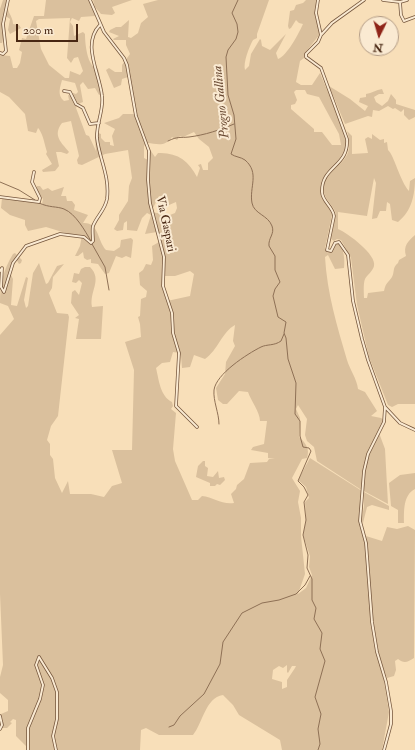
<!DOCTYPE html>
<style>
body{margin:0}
#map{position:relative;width:415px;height:750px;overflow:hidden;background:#f8dfb9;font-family:"IM FELL Double Pica",serif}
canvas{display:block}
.north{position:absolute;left:359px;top:16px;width:40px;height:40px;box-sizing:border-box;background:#faead2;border:1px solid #b39c86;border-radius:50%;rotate:185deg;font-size:11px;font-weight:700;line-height:16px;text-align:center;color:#482713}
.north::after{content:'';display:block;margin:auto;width:14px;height:18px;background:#8f2418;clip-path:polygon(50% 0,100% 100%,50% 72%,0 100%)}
.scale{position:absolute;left:16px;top:24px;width:62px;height:18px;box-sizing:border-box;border:2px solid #482713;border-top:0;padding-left:5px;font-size:12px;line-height:14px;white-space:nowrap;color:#482713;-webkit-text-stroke:3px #faead2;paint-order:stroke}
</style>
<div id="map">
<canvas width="415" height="750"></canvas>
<div class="north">N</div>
<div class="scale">200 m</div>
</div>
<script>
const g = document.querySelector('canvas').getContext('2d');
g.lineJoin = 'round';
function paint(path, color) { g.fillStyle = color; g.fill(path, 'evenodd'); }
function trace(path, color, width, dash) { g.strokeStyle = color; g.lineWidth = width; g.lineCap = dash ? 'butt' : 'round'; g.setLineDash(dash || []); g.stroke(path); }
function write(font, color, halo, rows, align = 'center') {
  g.font = font + ' "IM FELL Double Pica",serif'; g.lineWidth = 4; g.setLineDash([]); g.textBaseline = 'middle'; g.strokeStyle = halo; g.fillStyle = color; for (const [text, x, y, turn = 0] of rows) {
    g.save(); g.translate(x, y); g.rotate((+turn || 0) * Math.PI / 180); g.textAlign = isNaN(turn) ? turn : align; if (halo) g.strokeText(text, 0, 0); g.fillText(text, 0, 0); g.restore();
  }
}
const green = new Path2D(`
 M3,0h3c0,11 7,16 7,24l6,1 2,3 -11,6 -2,-4 2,-11 -6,-4v21l-2,7h-2v-34z
 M46,0h45l5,13 -1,3 -14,1 -2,4 -7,-3 -2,4 3,4 1,10 9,-4 2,2c0,9 2,28 9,33h3c4,9 3,17 6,27l-4,1 -4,-7 -7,1 -5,-7 -3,3 3,17 -5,2 -2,4 10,27 3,1 7,15 -1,-14 3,-4 3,1v4l4,4h5v3l4,1 -2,-10 3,-7 -11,-6 15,-5 4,-4h13l-8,-37 -6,2 -1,6 -7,3 -8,-18 3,-2 6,4h7v-7l8,-11 -4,-9v-5h-12l-1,-1 6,-3 -10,-4 1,-2 6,-3h5l8,-7 -1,17 3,1 7,-5 3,-10 7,-6 -5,-13 15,-4h111l-12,34v4l-4,2c-4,7 -10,23 -8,30l4,-4 2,-12 9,-15 1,1 1,6 8,4 16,-16 -10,19 2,6c9,-3 21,-26 25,-35l-4,-1 -3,-3 -5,8 -2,1 -1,-3 2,-15 4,-1 2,-5 7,-2 3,-3h11l-2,16 5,18 -15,19 -1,5 -4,3 -4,21 5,3h11l8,-12c5,14 28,60 27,72 -2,20 -30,24 -26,48 1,8 9,14 11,22l-7,33 2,3 4,1 5,-9h3c5,6 6,17 5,25l-9,1 -7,-14 -3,2c2,36 12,69 22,103 3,10 10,19 11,29l7,3 12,19 -6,5 10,2 3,2 -5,13 6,16 3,55 -28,-15 -43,-28 -3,-14 -7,-6 -2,-6 2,-16 -9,-14 -2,4 4,9 -1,19c7,6 11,12 8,21l-5,1 -10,19 8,13 -2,11 3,16v18l4,38 -7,20 8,-6 6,-13 -3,-8 1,-11 -7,-21 3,-16 -1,-17 4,-4 -3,-11 -8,-7 12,-22 52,33 -3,28 6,23 6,79 5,31 8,29 5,31 -7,38h-100l-2,-10 -41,-25 -6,-10 -10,-10c-18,3 -20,28 -30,40h-34l-13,-7 -5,2 -1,20h-114v-4l-10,-10v-16l-3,-1 -3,3 2,1 -5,5h-7v-4l3,-4 -2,-6 7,-3v-11l-8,-7v-16l3,-12 -3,-71v-259l14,-16 -6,-13 -8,-3c0,-18 3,-33 13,-49l2,-1 7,7 -1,3 -2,1 -3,-5h-2l-4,14 3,6 -2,26 6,1 9,-29 2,1 -4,22 2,8 2,-2 5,-33 6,-10 7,21 2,-1 9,-17 7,-2 -11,13 -1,11 -3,5 8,20 11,1 1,3 -11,99 -7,10 -4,14 3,4v11l3,4 2,19 7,15 6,-12 2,13h21l13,3 8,-11 10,-3 -10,-33h20l2,-80 -9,-28 16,-5 -1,-13 -2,-7 2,-1 1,-17 5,-2 1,-6 -7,-6 -1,-12 4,-3 3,-6 5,1 2,-5 -1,-14 9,-5 -4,-9 -12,2 6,-19 -4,-2 -5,5 -5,13 -10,-1v-9l-3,2 -1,7 -6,1 -3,-2 5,-9v-5l9,-14 1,-15 3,-8 -4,-28 -23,4 -23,11 -4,-1 -1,-4 2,-4 -8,-35 -9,2c-10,13 0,20 7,29l-2,2 -6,-2h-5l3,14 -4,5 -12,1 -1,-2 10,-6 -6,-10 1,-2c-3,-9 -3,-15 -8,-23l-1,-1 -2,5 -8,-2 -3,-17 -16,-17 -9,-5v-37l10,1 3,12h4l3,-5 2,-11 -3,-2 3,-12 4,1 8,-23h10zM70,18l-3,40 4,5 3,-5 4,-1 5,14 -3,4 -10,-4 -1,7h-4l-16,-13 -8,-16 -5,-28 3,-2zM62,80l13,3 3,9 -2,2 -3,-1 -1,3 -4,-1 1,5 -5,1c-7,-6 -4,-13 -2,-21zM296,90h9l2,4 12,3 20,37 2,11h-9l-10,-13h-8v-3l-23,-20v-4l4,-1 2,-4 -3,-8zM194,132l5,7 10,8 4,11 -5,5v7h-5l-2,-6 -3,1 2,3 -3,9c-8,-16 -20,-25 -39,-24l-3,4 -4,-6 -2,1 -1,8 -4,-2v-12l3,-3c11,1 18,4 25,-6l5,3 3,-4 3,1zM159,196l9,2 1,7 7,-3 1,6 -2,5 -5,2 -19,-3zM190,271l4,3 -4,22 -23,5 -5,-19 1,-6h12zM235,325l-2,16 2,5 -9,16 -1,12 -9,14 2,12 5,4h4l12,-13 9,1c3,9 12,20 12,29h7l-3,23 -11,3 -2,3 17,3v5l7,1h-6l-2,3 -17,1 -6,16 -7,6 -1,4 -5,5 3,9c-12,2 -21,-6 -32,-7l-4,4h-6l-17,-39 -2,-12 3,-36 -5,-4 2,-3 -1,-4c-12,-6 -13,-22 -16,-34l6,-5 8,-1 3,-10 6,1 2,3 1,12 8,-1 4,-12 11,4c13,-9 17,-27 30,-34zM287,665v7l1,1 4,-7h4l-1,2 -8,12v7l-5,2v-7l-10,-3 1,-9 6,-4 4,2z
 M93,0h39l-20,7 3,6 -3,2 -11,-1 -6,-7z
 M329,86l21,13 15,12 3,-5 -9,-4 1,-4 6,-1v-3c6,-1 10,-4 16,-5l2,5h-5l-5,3 2,5 6,4 6,-5 3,-7 5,6v4l19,6v7l-6,3 -5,-5v-6l-3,3 -6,-4 -2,1 -5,-3 -9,5 -6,-1 -1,7 -4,-1 -23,8z
 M347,131l5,5v18l16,-1 -3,-14 3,-2 4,2v-5l8,6 4,-1v4l3,-1 1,8c6,5 12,31 21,41l1,-10 5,-3c0,16 -3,33 -17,44l-6,-2 -2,-16 -3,-2 -1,9h-6l-3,7 -5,1 4,-36 -2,-5 -7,38 -29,-4v17c10,4 39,26 36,37 -1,5 -7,9 -9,13 -2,5 -1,14 -1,19h3l1,-5 16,-2c2,-9 4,-8 8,-14 3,-6 0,-9 6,-14l1,-3 7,-4c-3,-10 2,-15 9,-21v169h-17l-6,3 -4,-2 -19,-48 -12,-52 -6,-47 -10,-18 -4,-1 -3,2 -3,-2 5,-25c-2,-8 -10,-13 -12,-21 -5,-29 35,-23 23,-62z
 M37,186h3l3,4 5,-2 4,3 12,-4 -3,9h5l1,5h5l3,4 -1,5 14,5 -5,8c16,-1 14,17 23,27l8,1 6,-4 1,-7 10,-2 2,2 -2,18 -5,-2 -4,2 -6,-2 -7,17 -4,1 -7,-10 -7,-1v-4l-4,1 -3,-2 -1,-6 -5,4h-3l5,-10 2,-11 -13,-1 -23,-7 -18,4 -3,-6v-5l-15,-5 -9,-7 1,-10 40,6 1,-5 -7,-10z
 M85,267h5c13,13 -1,24 2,40l11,-1 -2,33h-25l3,-20 -4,-1 4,-3 -8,-12 1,-11 3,-2 4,5 3,-12 -3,-3 -3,3 -4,-1 2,-9 5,1 2,-5z
 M203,461h2v5l3,2 -1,8 6,1 5,-6 1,7 5,-1 1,3 -5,5 -3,-1 -2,2h-5v-3l-14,-6 2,-11z
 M415,473v16c-12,6 -11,22 -11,34h-6v-13l-7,-4 -2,-23 11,-8z
 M364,492l25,14v4l-17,-5 -5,2 -4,16 -2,-2 3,-14z
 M408,526l7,4 -1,128c-6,4 -10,6 -16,1l-3,2 1,9 -2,6 -7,2c-19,-44 -14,-95 -21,-142l16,5 5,-14 10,2z`);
const stream = new Path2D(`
 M238,0l-6,13 5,11 1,8 -2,7 -8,11 -2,7 2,38 6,20 2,24 -5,15c4,3 10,3 14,6 15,13 4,27 7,43 2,11 16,12 20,23 3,8 -4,12 -3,20l6,10v14l5,12 -5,7 -2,7 5,21 8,5 -2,11 2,5 2,21 8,24 -1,31 5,7v15l3,11 6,1 2,3 -13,30 6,6 4,8 -4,7 2,18 -3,15 5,20 -1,13 5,11v21l4,8 -2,11 8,14 -2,16 5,12 -10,36 6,17 -3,15 2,15 -2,6
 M168,141c10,-5 12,-3 21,-4 16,-2 31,-7 45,-13
 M0,182l19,8 16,10
 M39,203c11,5 17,3 25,6 12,5 21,22 27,32
 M92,244l13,23 4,23
 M219,424c0,-11 -6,-23 -5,-34 2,-16 33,-36 47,-43 6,-3 13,-1 20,-6l3,-7
 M169,727l5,-2 6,-9 24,-22 16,-30 3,-22 19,-29 20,-10 17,-3 17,-6 9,-9 5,-9`);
const minor = new Path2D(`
 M90,0l14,32 20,26 3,7 9,51 13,35 -1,29 2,23 14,54 -1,29 9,27 1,20 6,20 -3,53 21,21
 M318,0l-2,13 5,22 -3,7 -12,12v3l15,11 26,71c2,28 -26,27 -25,53 0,9 11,15 12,24l-7,34 4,1 4,-8 4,-1 9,13 5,46 9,38 6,21 17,47 -1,15 -16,32 -4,17 -4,50 6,22 6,79 5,30 9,30 5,29v13l-7,26
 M383,0l17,2 7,-2
 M400,2l1,13 3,6 11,-4
 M321,35l11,-12 32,-23
 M0,53l3,1 3,-3 -3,-27 5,-24
 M64,91l6,1 6,12 7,4 7,16 9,-1
 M0,197l39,5 1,-4 -8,-16 2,-10
 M0,271l2,-3 -1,19 3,5 9,-29 13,-17 34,-12 24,3 7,6 2,-2c0,-5 -1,-11 0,-15 4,-10 12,-16 14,-27 3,-23 -8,-41 -10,-61 -1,-14 7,-28 5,-42 -2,-22 -21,-52 -2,-71
 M385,407l15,16 15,7
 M0,716l2,9 -2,4
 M28,750v-22l12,-29 3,-14 -7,-20 3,-8 13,21 5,14v27l-4,17 3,14`);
const streetNames = [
 ["Via Gaspari",165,224,78]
];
const waterNames = [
 ["Progno Gallina",222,102,-96]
];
paint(green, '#dac09d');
trace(stream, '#8e7055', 1);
trace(minor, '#74553c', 3.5);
trace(minor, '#faead2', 2);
write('12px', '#482713', '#faead2', streetNames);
write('italic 13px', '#6b4b34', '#faead2', waterNames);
</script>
